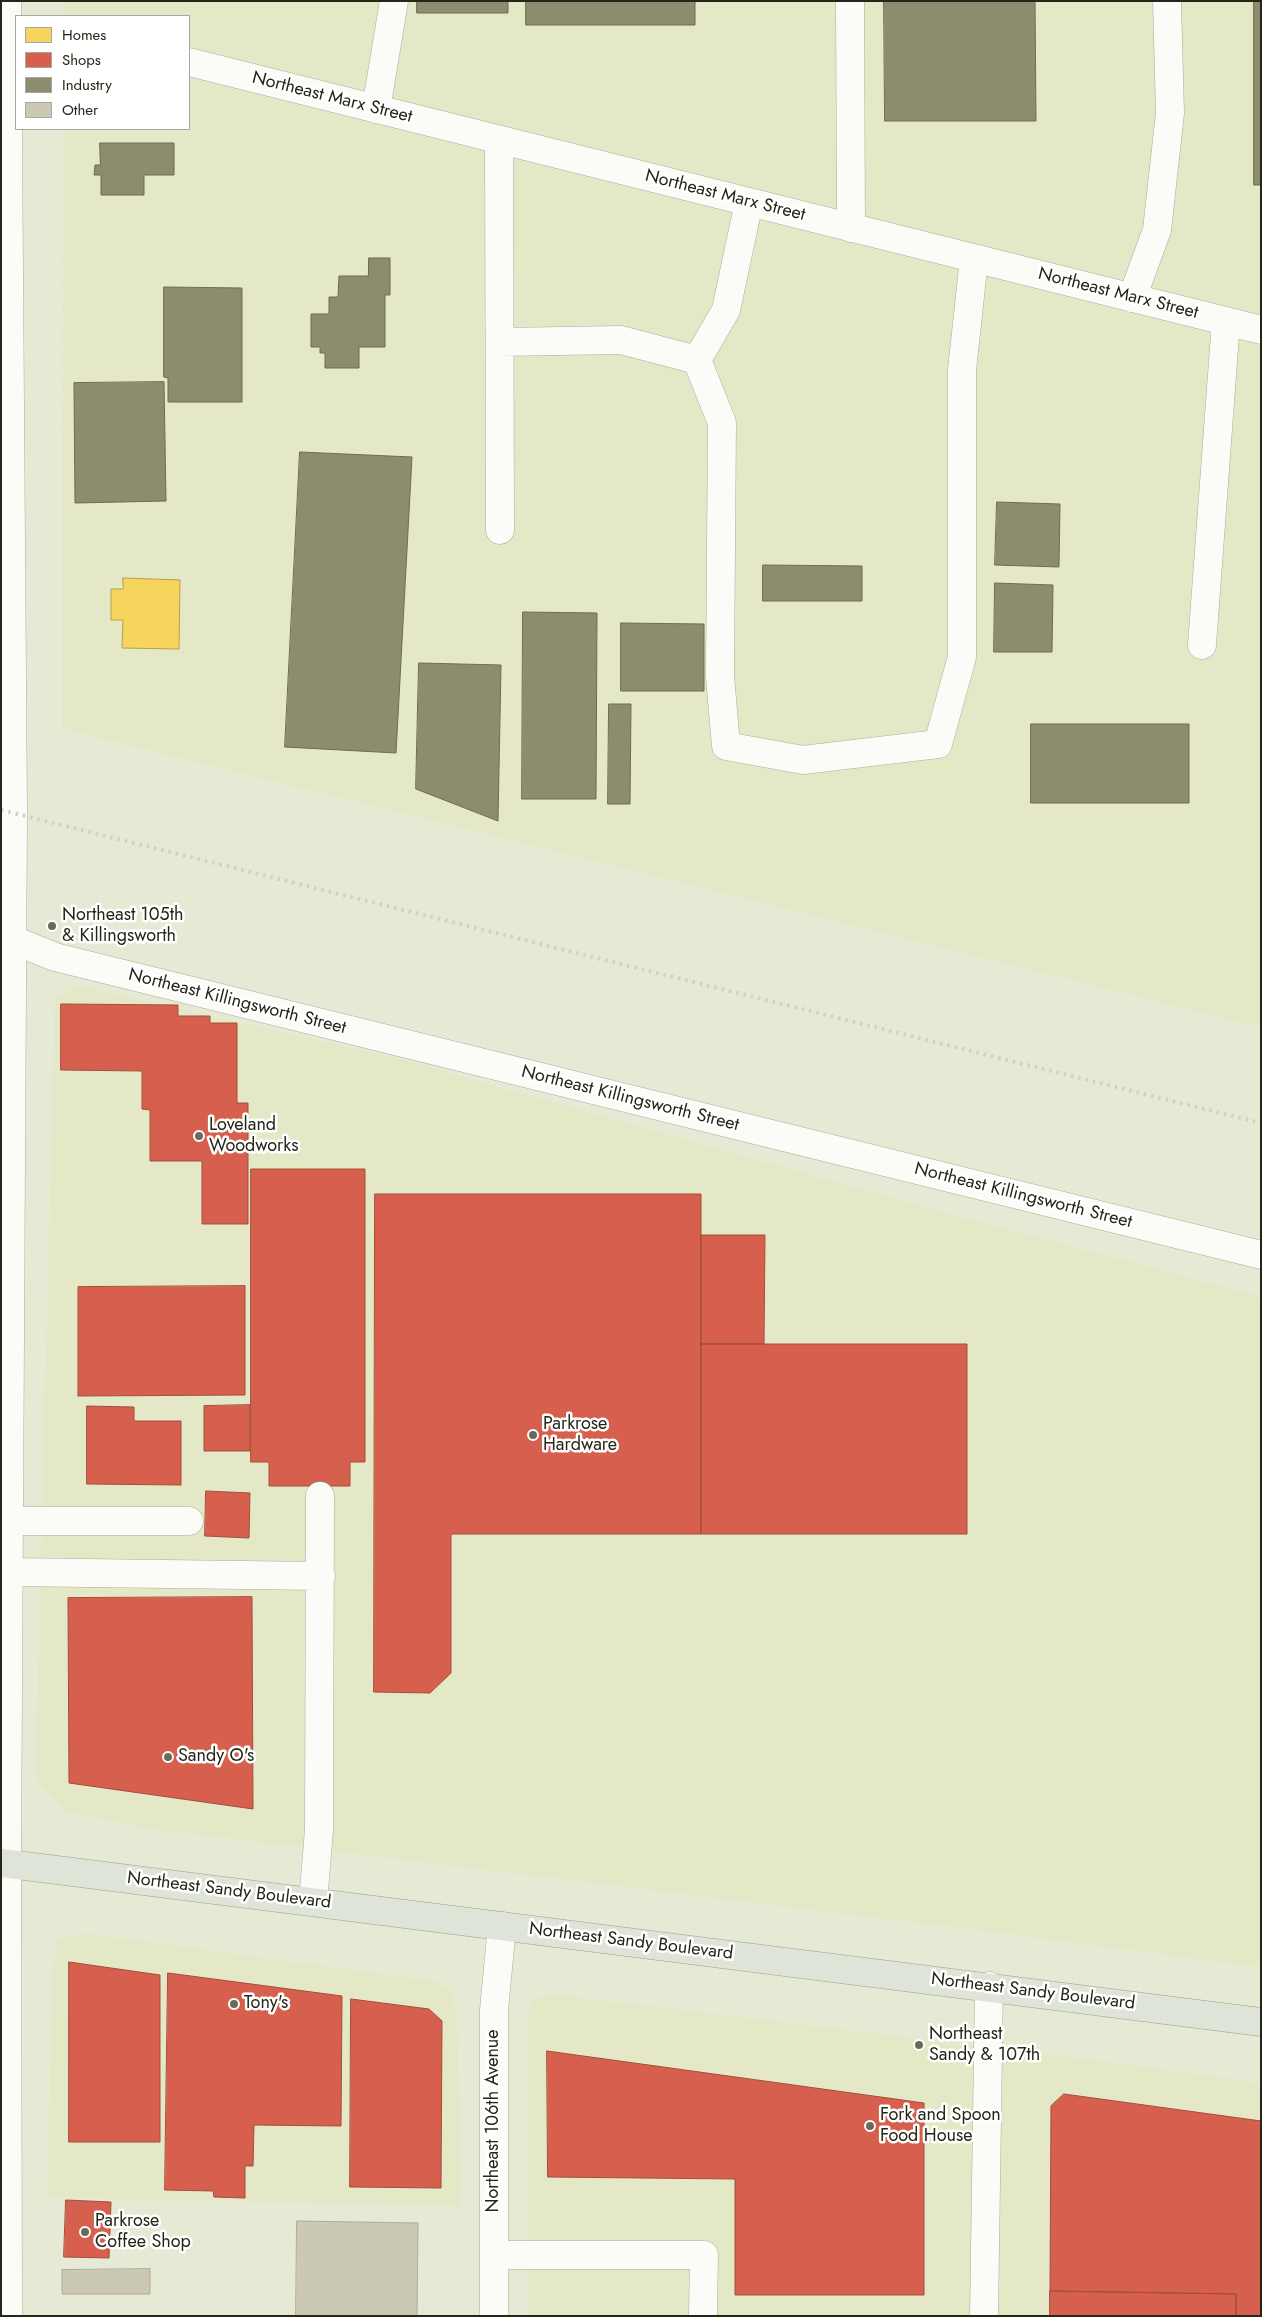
<!DOCTYPE html>
<style>
body{margin:0}
#map{position:relative;width:1262px;height:2317px;overflow:hidden;background:#e6e9d3;font-family:Jost,sans-serif}
canvas{display:block}
.frame{position:absolute;inset:0;border:2px solid #252618;pointer-events:none}
.legend{position:absolute;left:15px;top:15px;width:175px;height:115px;box-sizing:border-box;background:#fff;border:1px solid #a8a8a3;margin:0;padding:6px 9px;list-style:none;font-size:15px;color:#252618}
.legend li{display:flex;align-items:center;gap:10px;height:25px}
.legend b{width:25px;border:1px solid #a8a8a3}
</style>
<div id="map">
<canvas width="1262" height="2317"></canvas>
<div class="frame"></div>
<ul class="legend">
<li><b style="height:14px;background:#f6d55c"></b>Homes</li>
<li><b style="height:14px;background:#d6604d"></b>Shops</li>
<li><b style="height:14px;background:#8c8c6e"></b>Industry</li>
<li><b style="height:14px;background:#cbc9b3"></b>Other</li>
</ul>
</div>
<script>
const g = document.querySelector('canvas').getContext('2d');
g.lineJoin = 'round';
function paint(path, color) { g.fillStyle = color; g.fill(path, 'evenodd'); }
function trace(path, color, width, dash) { g.strokeStyle = color; g.lineWidth = width; g.lineCap = dash ? 'butt' : 'round'; g.setLineDash(dash || []); g.stroke(path); }
function write(font, color, halo, rows, align = 'center') {
  g.font = font + ' Jost,sans-serif'; g.lineWidth = 5; g.setLineDash([]); g.textBaseline = 'middle'; g.strokeStyle = halo; g.fillStyle = color; for (const [text, x, y, turn = 0] of rows) {
    g.save(); g.translate(x, y); g.rotate((+turn || 0) * Math.PI / 180); g.textAlign = isNaN(turn) ? turn : align; if (halo) g.strokeText(text, 0, 0); g.fillText(text, 0, 0); g.restore();
  }
}
const built = new Path2D(`
 M63,1h1198v1026l-1199,-299 1,-599h126v-113h-126z
 M79,986l319,73 540,152 323,86v670l-282,-37 -834,-102 -79,-17 -27,-27 -3,-19 19,-766z
 M88,1934l351,48 14,12 4,26 4,186 -414,-9 6,-228 5,-27 9,-5z
 M557,1995l496,60 208,28v233h-733l-1,-286 3,-22 7,-10z`);
const homes = new Path2D(`
 M123,578l57,2 -1,69 -57,-1 1,-28h-12v-31h12z`);
const shops = new Path2D(`
 M61,1004l117,1v11h32v7h27v80h11v121h-46v-63h-52v-51l-8,-1v-38l-81,-1z
 M251,1169h114v293h-15v24h-81v-24h-18z
 M375,1194h326v340h-250v139l-21,20 -56,-1z
 M701,1235h64l-1,109h-63z
 M245,1286v109l-167,1v-109z
 M701,1344h266v190h-266z
 M250,1405v46h-46v-45z
 M87,1406l47,1v14h47v64l-94,-1z
 M206,1491l44,2 -1,45 -44,-2z
 M252,1597l1,212 -184,-26 -1,-185z
 M69,1962l91,13v167h-91z
 M168,1973l174,23 -1,130 -87,-1 -1,41h-8v32l-31,-1 -1,-6 -48,-1z
 M351,1999l78,10 13,12 -1,167 -91,-1z
 M547,2051l377,52v192h-189v-116l-187,-2z
 M1064,2094l197,27v195h-25v-22l-186,-3 1,-185z
 M66,2200l45,2 -2,56 -45,-1z
 M1050,2291l186,3v22h-186z`);
const industry = new Path2D(`
 M417,1h91v12h-91z
 M526,1h169v24h-169z
 M884,1h151l1,120h-151z
 M1254,1h7v184h-7z
 M100,143h74v32h-30v20h-43v-20h-7l1,-10h5z
 M369,258h21v37h-5v52h-26v21h-34v-15h-5v-6h-9v-33h18v-17h9l1,-21h29z
 M164,287l78,1v114h-74v-24l-4,-1z
 M164,382l2,119 -91,2 -1,-120z
 M300,452l112,5 -16,296 -111,-6z
 M997,502l63,2 -1,63 -64,-2z
 M763,565l99,1v35h-99z
 M995,583l58,2 -1,67h-58z
 M523,612l74,1 -1,186h-74z
 M621,623l83,1v67h-83z
 M419,663l82,2 -3,156 -82,-32z
 M609,704h22l-1,100h-22z
 M1031,724h158v79h-158z`);
const building = new Path2D(`
 M297,2221l121,2 -1,93h-121z
 M150,2269v25h-88v-24z`);
const minor = new Path2D(`
 M7,1l6,812 -6,1050 1,453
 M850,1l1,227
 M189,62l1072,268
 M376,109l18,-108
 M499,140l1,390
 M1132,298l25,-68 13,-117 -3,-112
 M500,342l121,-2 76,20 25,63 -2,253 6,70 77,14 135,-16 24,-87v-287l12,-111
 M697,360l29,-50 23,-108
 M1202,645l24,-324
 M1,935l54,22 1206,298
 M10,1521h179
 M9,1572l312,4
 M313,1902l6,-72 1,-334
 M494,2255h210l-1,61
 M494,2316v-306l8,-84
 M984,2316l5,-330`);
const major = new Path2D(`
 M1,1863l1260,159`);
const rail = new Path2D(`
 M1,810l1260,313`);
const markers = [
 [52,926,5,"#696a59"],
 [199,1136,5,"#696a59"],
 [533,1435,5,"#696a59"],
 [168,1757,5,"#696a59"],
 [234,2004,5,"#696a59"],
 [919,2045,5,"#696a59"],
 [870,2126,5,"#696a59"],
 [85,2232,5,"#696a59"]
];
const streetNames = [
 ["Northeast Marx Street",332,98,14],
 ["Northeast Marx Street",725,196,14],
 ["Northeast Marx Street",1118,294,14],
 ["Northeast Killingsworth Street",237,1002,14],
 ["Northeast Killingsworth Street",630,1099,14],
 ["Northeast Killingsworth Street",1023,1196,14],
 ["Northeast Sandy Boulevard",229,1891,7],
 ["Northeast Sandy Boulevard",631,1942,7],
 ["Northeast Sandy Boulevard",1033,1992,7],
 ["Northeast 106th Avenue",494,2121,-90]
];
const poiNames = [
 ["Northeast 105th",62,916],
 ["& Killingsworth",62,937],
 ["Loveland",209,1126],
 ["Woodworks",209,1147],
 ["Parkrose",543,1425],
 ["Hardware",543,1446],
 ["Sandy O's",178,1757],
 ["Tony's",244,2004],
 ["Northeast",929,2035],
 ["Sandy & 107th",929,2056],
 ["Fork and Spoon",880,2116],
 ["Food House",880,2137],
 ["Parkrose",95,2222],
 ["Coffee Shop",95,2243]
];
paint(built, '#e4e8c6');
paint(homes, '#f6d55c');
trace(homes, '#b7a048', 1);
paint(shops, '#d6604d');
trace(shops, '#a14f3d', 1);
paint(industry, '#8c8c6e');
trace(industry, '#6d6d54', 1);
paint(building, '#cbc9b3');
trace(building, '#adac9c', 1);
trace(minor, '#abad9d', 29);
trace(major, '#97a187', 29);
trace(minor, '#fbfcf8', 28);
trace(major, '#dfe4d8', 28);
trace(rail, '#d0d0ca', 4, [2.5, 5]);
for (const [x, y, r, color] of markers) { const dot = new Path2D(); dot.arc(x, y, r, 0, 2 * Math.PI); g.fillStyle = color; g.fill(dot); trace(dot, '#fff', 2); }
write('18px', '#252618', '#fff', streetNames);
write('18px', '#252618', '#fff', poiNames, 'left');
</script>
